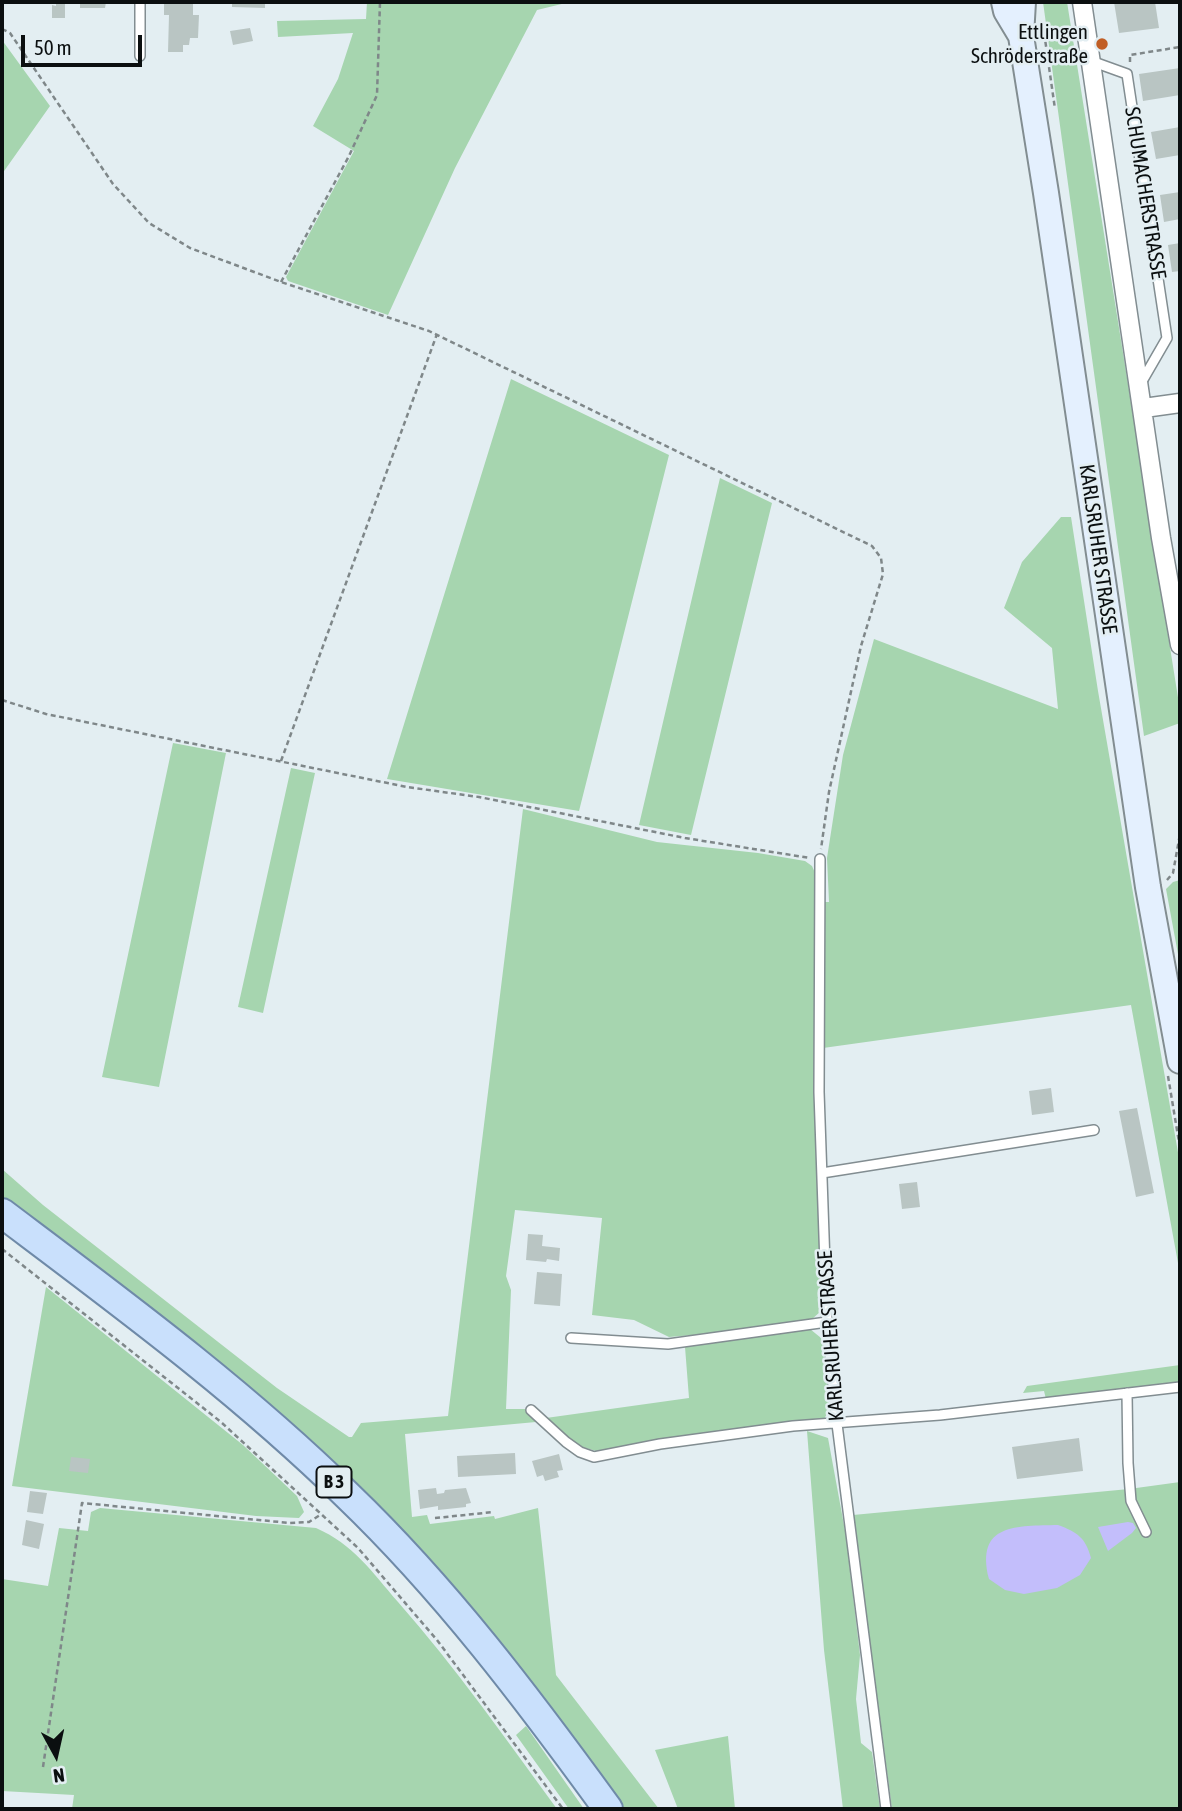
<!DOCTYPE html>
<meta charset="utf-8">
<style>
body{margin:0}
#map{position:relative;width:1182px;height:1811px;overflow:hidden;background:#e3eef2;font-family:"Asap Condensed",sans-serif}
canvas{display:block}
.frame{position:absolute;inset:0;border:4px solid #0b0f10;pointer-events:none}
.north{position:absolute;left:21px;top:1720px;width:70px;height:70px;-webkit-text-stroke:5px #e3eef2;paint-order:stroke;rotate:172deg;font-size:19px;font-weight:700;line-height:28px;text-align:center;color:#0b0f10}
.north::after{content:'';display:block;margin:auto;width:24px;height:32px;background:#0b0f10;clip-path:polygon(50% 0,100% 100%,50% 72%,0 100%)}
.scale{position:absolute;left:21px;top:35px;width:121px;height:32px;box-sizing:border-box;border:4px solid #0b0f10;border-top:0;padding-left:9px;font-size:21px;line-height:24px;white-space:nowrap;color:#0b0f10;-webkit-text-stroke:5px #e3eef2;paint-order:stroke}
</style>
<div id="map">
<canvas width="1182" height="1811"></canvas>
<div class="frame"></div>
<div class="north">N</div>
<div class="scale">50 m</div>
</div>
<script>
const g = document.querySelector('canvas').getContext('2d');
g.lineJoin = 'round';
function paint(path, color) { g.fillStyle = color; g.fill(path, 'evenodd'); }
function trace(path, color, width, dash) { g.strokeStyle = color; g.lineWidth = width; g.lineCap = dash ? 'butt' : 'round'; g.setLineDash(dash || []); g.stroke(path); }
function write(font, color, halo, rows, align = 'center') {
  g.font = font + ' "Asap Condensed",sans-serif'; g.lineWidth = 5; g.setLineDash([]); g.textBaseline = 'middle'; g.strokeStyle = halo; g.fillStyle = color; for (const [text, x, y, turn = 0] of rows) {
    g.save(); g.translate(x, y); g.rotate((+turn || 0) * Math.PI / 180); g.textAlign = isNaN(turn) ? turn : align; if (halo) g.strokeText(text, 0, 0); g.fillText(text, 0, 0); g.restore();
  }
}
const green = new Path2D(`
 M367,2h203l-33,8 -82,158 -67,147 -100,-34 -2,-4 68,-126 -41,-25 25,-47 15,-46 -75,4 -1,-16 89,-2z
 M1043,2h24l113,708v13l-36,13z
 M2,40l48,66 -48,68z
 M511,379l158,76 -90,356 -192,-32z
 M720,478l52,25 -81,332 -52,-10z
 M1061,517h10l27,174 82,473v110l-49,-269 -308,43 1,-146h5l-2,-44 16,-103 31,-116 184,70 -6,-61 -48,-40 18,-46z
 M173,743l53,10 -67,334 -57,-10z
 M291,768l24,5 -52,240 -25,-6z
 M523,809l134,33 101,11 47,8 7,5 4,9 -2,210 9,217 -3,10 -8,7 -94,14 -49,4 -35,-17 -42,-5 10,-97 -87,-8 -9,66 5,14 -5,119h19l11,13 -131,12 7,83 15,-2 3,9 64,-8 1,3 43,-11 18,167 103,134h-38l-409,-450 -210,-161v-29l41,36 234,183 72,49h3l9,-14 87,-7z
 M1180,880v85l-14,-76 7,-7z
 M46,1287l197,158 54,51 7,16 -5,6 -43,-2 -244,-30z
 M810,1329l16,13 5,65 -7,12 -228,32 -17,-5 -33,-28 143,-20 -4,-51z
 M1180,1365v17l-134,17 -2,-8 -21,2 4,-7z
 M807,1431l21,7 18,98 14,119 -4,44 5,44 11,9 8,57h-37l-19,-159z
 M1180,1482v327h-288l-39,-294 276,-26z
 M100,1508l216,20c37,16 56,44 82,74 58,66 108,137 159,207h-485l2,-14 -72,-4v-212l46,7 11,-58 29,3 3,-19z
 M526,1726l58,83h-15l-53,-74z
 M728,1736l7,73h-57l-23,-59z`);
const water = new Path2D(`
 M1128,1522l5,1 3,5 -4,5 -24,18 -10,-24z
 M1058,1525c19,7 28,13 33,33l-11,17 -23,13 -33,6 -19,-4 -16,-11c-14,-56 28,-53 69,-54z`);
const building = new Path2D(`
 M56,2h9v16h-13v-13l4,1z
 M80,2h26l-1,6h-25z
 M164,2h29v13h6l-1,23h-8l-1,7h-6v7h-15l1,-37h-5z
 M232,2h33v6l-33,-1z
 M1114,2h41l4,26 -40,5z
 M250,28l3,13 -20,4 -3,-14z
 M1180,68v27l-37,6 -4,-27z
 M1180,127v28l-24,4 -5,-27z
 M1180,192v27l-16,3 -4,-27z
 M1180,243v28l-8,1 -4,-27z
 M1051,1088l3,24 -22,3 -3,-24z
 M1137,1108l17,85 -18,4 -17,-86z
 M917,1182l3,25 -18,2 -3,-25z
 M528,1234l15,1 -1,11 18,2 -1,13 -12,-2 -1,3 -20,-2z
 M537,1272l25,2 -2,32 -26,-2z
 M1079,1438l4,33 -66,8 -5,-32z
 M515,1453l1,21 -58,3 -1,-21z
 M559,1454l4,16 -6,1 2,6 -14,4 -2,-6 -6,2 -5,-16z
 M71,1457l19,2 -2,14 -19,-2z
 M436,1488l1,6 7,-1 1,-3 21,-2 5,15 -5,1v3l-28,3v-4l-18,3 -2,-19z
 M30,1491l17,2 -4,21 -16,-2z
 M26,1520l18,4 -5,25 -17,-4z`);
const path = new Path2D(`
 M1043,25l12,84
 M2,29l8,4 103,151 36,39 41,25 91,34 148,49 443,215 9,12 2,16 -22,72 -32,146 -8,57
 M1130,62v-7l50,-8
 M281,282l68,-126 28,-61 3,-93
 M2,700l44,14 361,73 72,10 206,41 125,20
 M281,761l156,-427
 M1167,880l6,-7 7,-39
 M1168,1076l12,72
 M2,1249l219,173 137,126 79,92 126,169
 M435,1518l59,-6
 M43,1767l39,-264 208,20 19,-1 11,-7`);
const service = new Path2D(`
 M140,56v-54
 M1091,61l36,13 40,264 -26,45
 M820,859l-1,233 8,230 10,102 49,385
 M822,1173l272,-43
 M571,1338l97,6 159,-22
 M1127,1393l1,70 3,38 15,31
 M531,1410l35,32 14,10 14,5 66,-13 133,-18 147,-11 240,-28`);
const minor = new Path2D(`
 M1082,2l79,536 19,107
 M1144,408l36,-5`);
const secondary = new Path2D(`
 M1004,2l2,9 15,25
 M1023,2l-2,34 25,157 102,694 32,174`);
const primary = new Path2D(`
 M2,1213c118,89 239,178 345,282 99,95 181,204 261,314`);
const markers = [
 [1102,44,7,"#c15e25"]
];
const shields = [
 [334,1482,35]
];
const shieldNames = [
 ["B 3",334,1482]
];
const poiNames = [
 ["Ettlingen",1088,32],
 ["Schröderstraße",1088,56]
];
const streetNames = [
 ["SCHUMACHERSTRASSE",1145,193,81],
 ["KARLSRUHER STRASSE",1098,549,82],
 ["KARLSRUHER STRASSE",831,1336,-94]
];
paint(green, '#a6d5af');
paint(water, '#c3befb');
paint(building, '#b9c5c3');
trace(service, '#828d91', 12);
trace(minor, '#828d91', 21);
trace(secondary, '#828d91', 28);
trace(primary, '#6f8aa8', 32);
trace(path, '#7f8789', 2.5, [5, 3.5]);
trace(service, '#fff', 9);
trace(minor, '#fff', 18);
trace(secondary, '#e4f0fe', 24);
trace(primary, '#c9e0fc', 28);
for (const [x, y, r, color] of markers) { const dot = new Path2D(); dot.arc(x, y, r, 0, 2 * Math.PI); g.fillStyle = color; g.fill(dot); trace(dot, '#e3eef2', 2.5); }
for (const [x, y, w] of shields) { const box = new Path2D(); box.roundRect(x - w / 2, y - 15.5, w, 31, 5); g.fillStyle = '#e3eef2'; g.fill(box); trace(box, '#0b0f10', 2); }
write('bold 19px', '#0b0f10', null, shieldNames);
write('21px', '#0b0f10', '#e3eef2', poiNames, 'right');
write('21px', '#0b0f10', '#e3eef2', streetNames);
</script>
